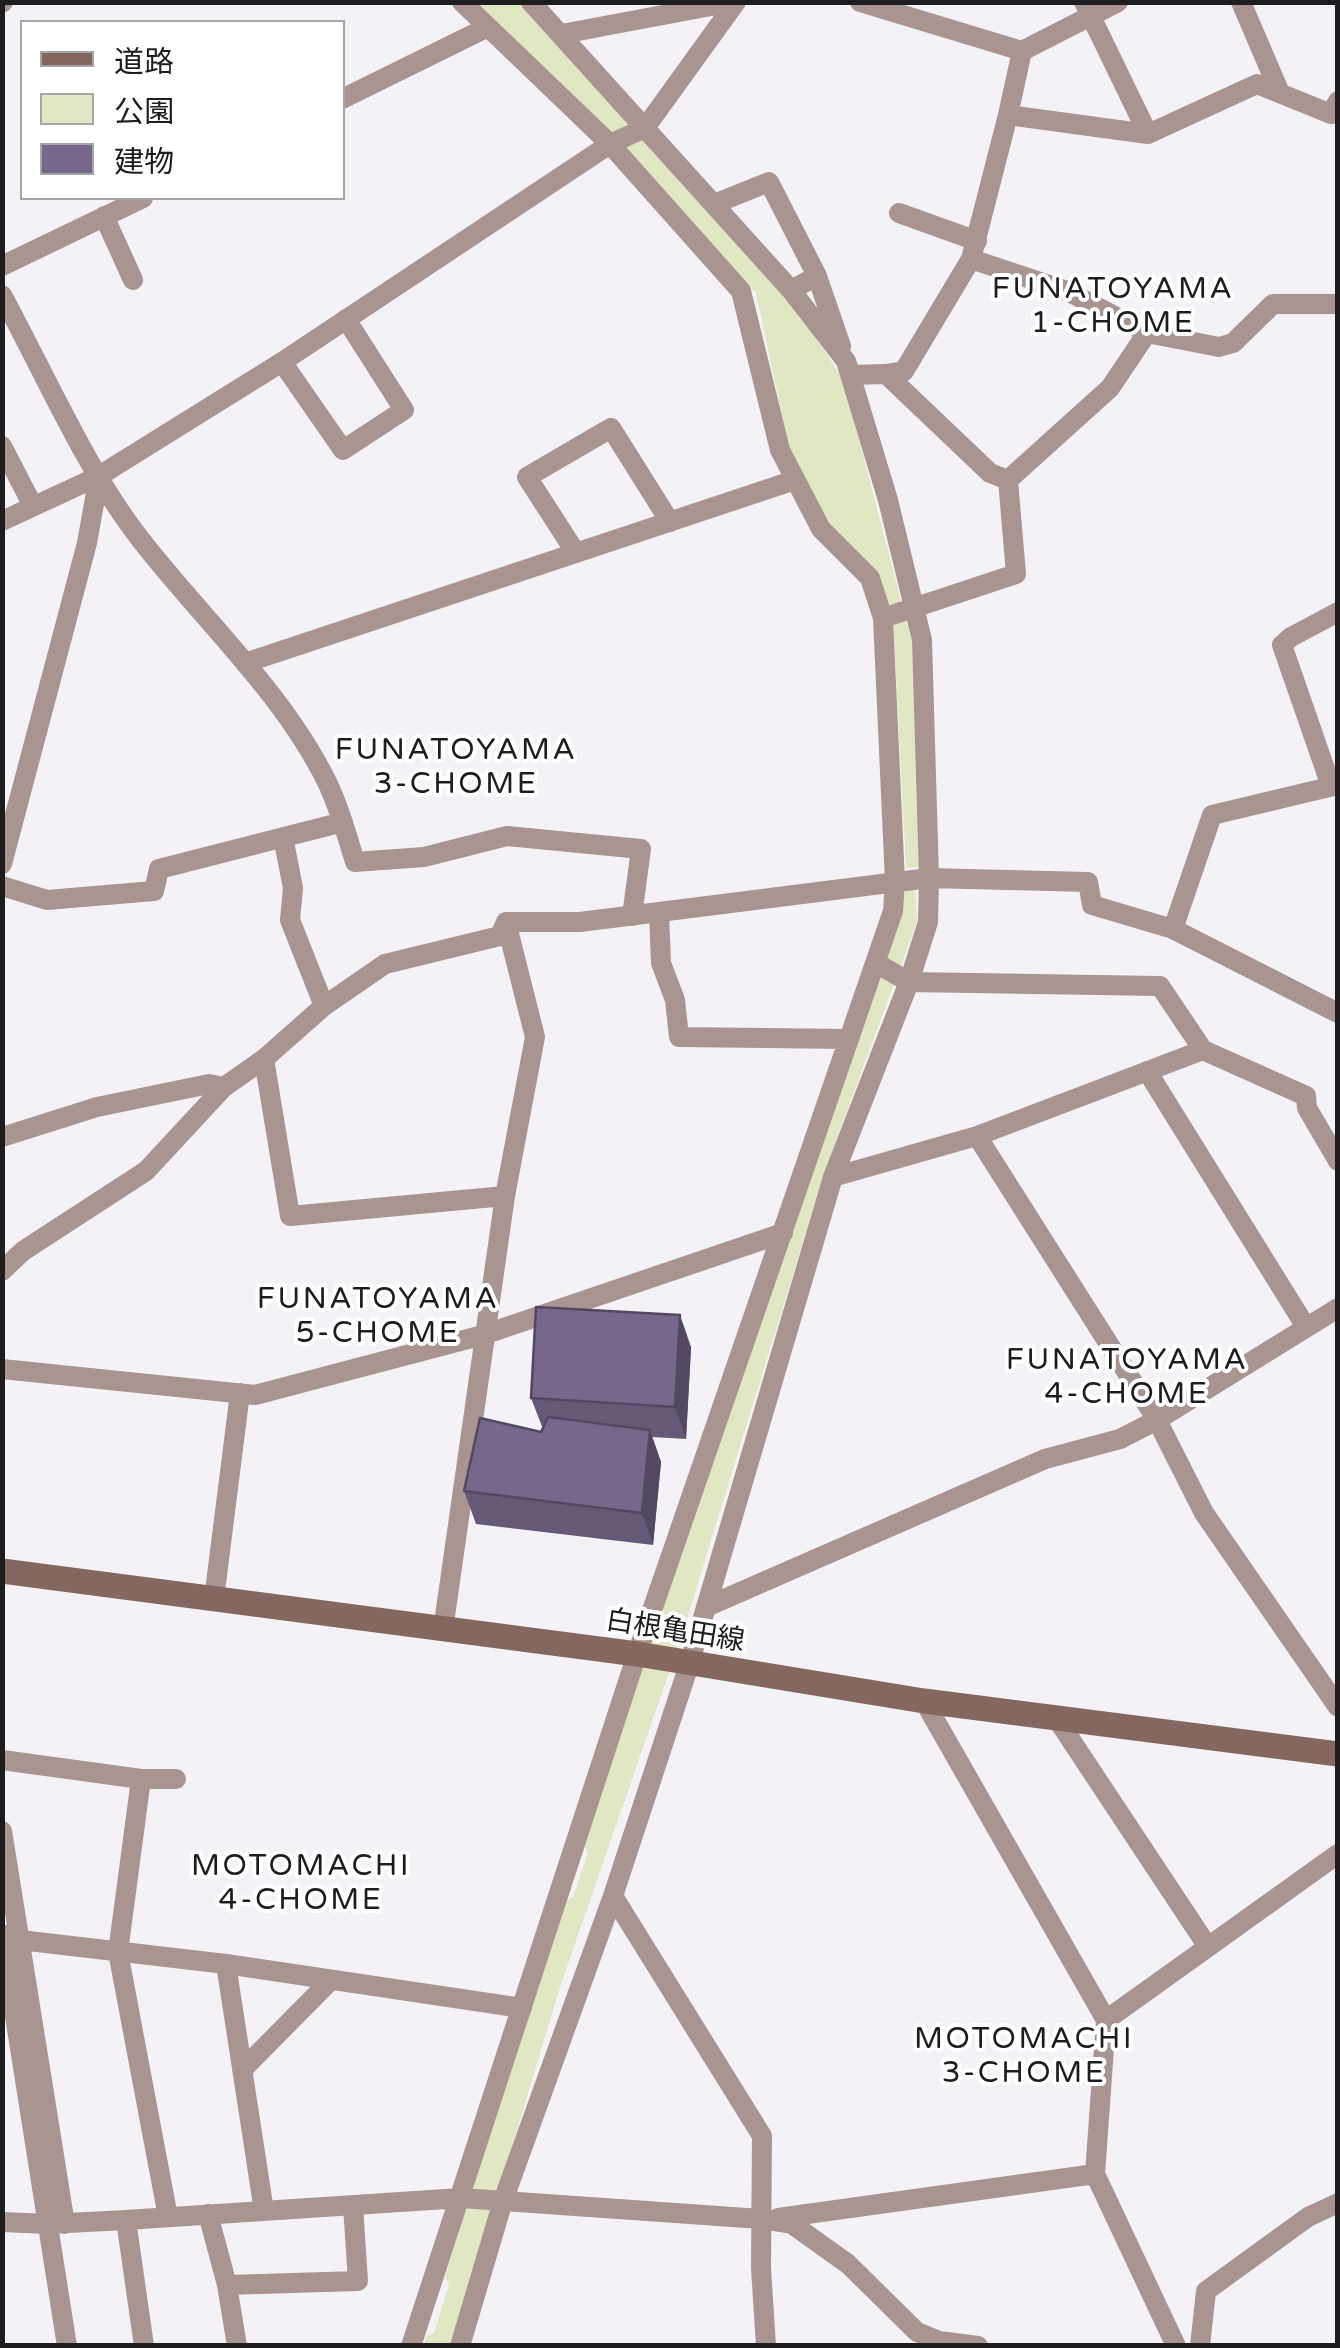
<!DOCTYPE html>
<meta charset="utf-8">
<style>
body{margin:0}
#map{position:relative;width:1340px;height:2348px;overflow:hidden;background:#f4f2f7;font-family:"Varela Round","Noto Sans JP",sans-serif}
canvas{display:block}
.frame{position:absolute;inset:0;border:5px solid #1d1d1f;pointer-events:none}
.legend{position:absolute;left:20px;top:20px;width:325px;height:180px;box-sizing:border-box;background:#fff;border:2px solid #a5a5a5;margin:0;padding:12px 18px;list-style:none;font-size:30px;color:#1d1d1f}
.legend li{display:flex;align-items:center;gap:20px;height:50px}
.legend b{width:50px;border:2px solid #a5a5a5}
</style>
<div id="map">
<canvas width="1340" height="2348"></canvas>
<div class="frame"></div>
<ul class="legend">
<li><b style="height:12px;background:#846860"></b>道路</li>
<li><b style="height:28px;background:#e1e7c2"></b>公園</li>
<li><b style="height:28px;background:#77678a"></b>建物</li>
</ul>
</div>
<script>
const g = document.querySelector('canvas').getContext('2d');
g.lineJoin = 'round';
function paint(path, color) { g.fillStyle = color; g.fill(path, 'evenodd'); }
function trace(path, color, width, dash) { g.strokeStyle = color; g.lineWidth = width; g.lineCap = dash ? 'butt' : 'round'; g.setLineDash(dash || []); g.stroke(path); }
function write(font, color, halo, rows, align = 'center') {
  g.font = font + ' "Varela Round","Noto Sans JP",sans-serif'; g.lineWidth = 8; g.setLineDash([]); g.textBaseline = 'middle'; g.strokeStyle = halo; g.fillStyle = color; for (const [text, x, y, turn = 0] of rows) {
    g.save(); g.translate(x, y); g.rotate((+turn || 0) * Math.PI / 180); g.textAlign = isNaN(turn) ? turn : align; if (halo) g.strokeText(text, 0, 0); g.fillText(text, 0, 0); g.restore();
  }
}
const green = new Path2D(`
 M469,3h56l266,298 52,78 69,263 8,225 -14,1 -13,-253 -69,-92 -35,-75 -33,-155 -172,-185z
 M915,880l2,42 -92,248 -143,465 -122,352 -108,358 -28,1 2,-9 8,-4 15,-48 -4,-9 118,-375 10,-4 15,-44 -5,-10 323,-953z`);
const minor = new Path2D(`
 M860,2l162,49 96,-49
 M1084,2l64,132
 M1241,2l39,91
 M2,3l1,-1
 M562,34l170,-32
 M1022,51l-14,64 140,19 109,-50 74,30 7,-13
 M342,99l146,-72
 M714,204l55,-22 48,94
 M899,213l78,28
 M104,216l29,64
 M971,259l96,32 80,42 72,14 14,-4 40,-39h65
 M2,266l141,-68
 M791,290l26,-14 24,70
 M2,295c43,79 84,175 139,245 62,80 141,151 186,242 12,25 20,53 28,80l69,-5 83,-21 134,13 -9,67
 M282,362l61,88 61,-40 -58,-91
 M886,374l18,-3 67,-112 37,-144
 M850,375l36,-1 104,99 18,7 8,94 -133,44
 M2,446l31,60
 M1008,480l102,-92 37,-55
 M2,521l97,-45 183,-114 328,-218 35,-16 91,-126
 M576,553l-49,-76 84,-49 59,94
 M245,663l550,-183
 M1331,786l-49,-141 9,-8 47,-25
 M283,837l10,51 -3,32 34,86
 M2,864l85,-321 12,-67
 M2,886l45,14 107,-9 5,-22 184,-47
 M659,912l2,51 14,37 4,37 170,2
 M1173,929l39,-114 126,-30
 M876,963l33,19 251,4 43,64 103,46 1,12 31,53
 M264,1059l26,157 215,-20 -62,434
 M1147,1071l159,256
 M977,1136l180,284 47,93 134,194
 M2,1137l95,-30 112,-23 15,3
 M833,1177l144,-41 226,-86
 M505,1196l30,-159 -29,-115
 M2,1271l21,-20 123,-80 78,-84 40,-28 60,-53 61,-42 115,-28 6,-14h74l349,-44 159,4 4,23 81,24 165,84
 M2,1369l253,26 228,-60 300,-102
 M214,1599l26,-206
 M706,1607l339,-148 75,-20 37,-19 181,-112
 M924,1701l182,319 -11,154 81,172
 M1057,1719l151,228
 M2,1760l139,19h35
 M141,1779l-23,173 50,265
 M2,1831l63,393
 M613,1896l149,240 -1,132 5,78
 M2,1934l65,412
 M20,1940l206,24 296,44
 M226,1964l38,247
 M1106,2020l232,-166
 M242,2070l89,-90
 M208,2214l19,71 10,61
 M778,2218l317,-44
 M126,2220l18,126
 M2,2222l46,2 78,-4 335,-22 300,21 31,5 56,40 69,68 22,9 39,5
 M227,2285l131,-4 -5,-75
 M411,2346l226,-692 256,-743 2,-29 -12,-264 -13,-40 -49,-49 -41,-79 -39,-159 -131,-147 -148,-142
 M460,2346l43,-145 110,-305 76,-231 144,-488 76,-195 19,-60 1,-44 -7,-238 -34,-140 -42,-139 -55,-71 -260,-288
 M1200,2346l6,-55 102,-74 30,-14`);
const secondary = new Path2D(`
 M2,1571l635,83 287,47 414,53`);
const wall = new Path2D(`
 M691,1347l-5,92 -34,-2 9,25 -8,83 -177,-21 -12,-33 77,-59 2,-3 -12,-31z`);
const shadedWall = new Path2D(`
 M680,1315l11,32 -5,92 -11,-32z
 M650,1430l11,32 -8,83 -11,-32z`);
const building = new Path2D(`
 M536,1307l144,8 -5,92 -144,-9z
 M548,1417l102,13 -8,83 -178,-22 16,-73 61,14z`);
const streetNames = [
 ["白根亀田線",675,1632,9]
];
const neighbourhoodNames = [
 ["FUNATOYAMA",1113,290],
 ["1-CHOME",1113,324],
 ["FUNATOYAMA",456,751],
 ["3-CHOME",456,785],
 ["FUNATOYAMA",378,1300],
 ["5-CHOME",378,1334],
 ["FUNATOYAMA",1127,1361],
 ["4-CHOME",1127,1395],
 ["MOTOMACHI",301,1867],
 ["4-CHOME",301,1901],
 ["MOTOMACHI",1024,2040],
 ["3-CHOME",1024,2074]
];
paint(green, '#e1e7c2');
trace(minor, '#a9958f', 20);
trace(secondary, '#846860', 25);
paint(wall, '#665977');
paint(shadedWall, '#534861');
paint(building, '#77678a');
trace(building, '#534861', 2.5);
write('28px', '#1d1d1f', '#fff', streetNames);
g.letterSpacing = '2.5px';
write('30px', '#1d1d1f', '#fff', neighbourhoodNames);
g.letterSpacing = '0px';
</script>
